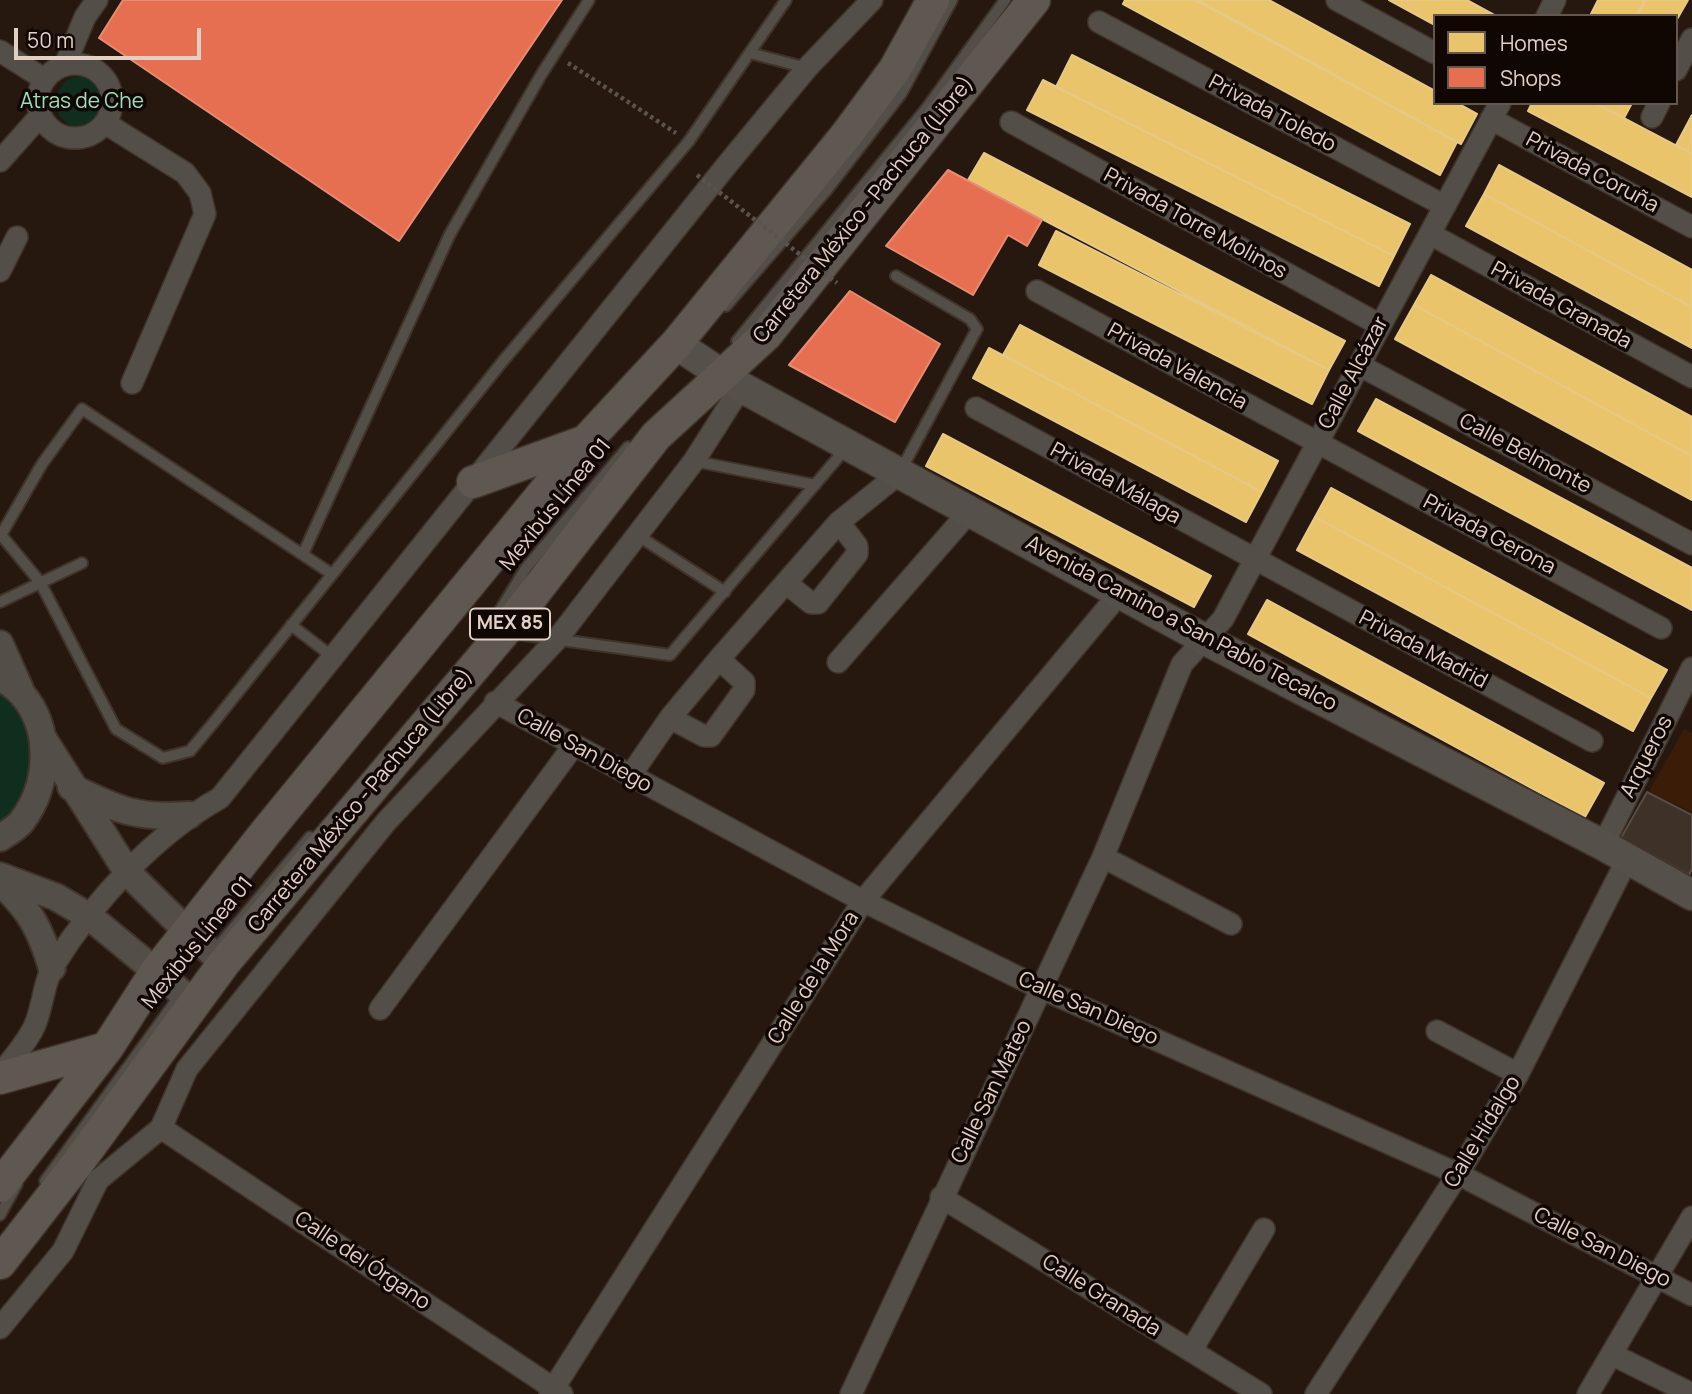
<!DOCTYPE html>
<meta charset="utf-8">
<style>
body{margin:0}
#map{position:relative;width:1692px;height:1394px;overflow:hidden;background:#26180f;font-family:Manrope,sans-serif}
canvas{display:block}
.legend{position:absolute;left:1433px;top:14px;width:245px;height:91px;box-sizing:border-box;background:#100602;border:2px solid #645750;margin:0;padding:9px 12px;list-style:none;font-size:21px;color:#e2d0c5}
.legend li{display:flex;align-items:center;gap:14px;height:35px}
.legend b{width:35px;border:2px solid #645750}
.scale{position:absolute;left:14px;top:28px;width:187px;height:32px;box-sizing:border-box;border:4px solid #e2d0c5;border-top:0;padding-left:9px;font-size:21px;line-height:24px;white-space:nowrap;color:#e2d0c5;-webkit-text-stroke:5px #100602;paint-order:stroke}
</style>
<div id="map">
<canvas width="1692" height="1394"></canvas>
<ul class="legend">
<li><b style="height:19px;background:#e9c46a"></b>Homes</li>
<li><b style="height:19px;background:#e76f51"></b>Shops</li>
</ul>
<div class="scale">50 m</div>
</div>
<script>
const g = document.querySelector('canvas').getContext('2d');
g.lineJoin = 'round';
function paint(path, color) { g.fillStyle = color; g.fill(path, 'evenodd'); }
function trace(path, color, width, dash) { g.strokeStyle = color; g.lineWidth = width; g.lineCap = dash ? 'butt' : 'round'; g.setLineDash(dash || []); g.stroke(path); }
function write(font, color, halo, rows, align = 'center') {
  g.font = font + ' Manrope,sans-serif'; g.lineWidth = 7; g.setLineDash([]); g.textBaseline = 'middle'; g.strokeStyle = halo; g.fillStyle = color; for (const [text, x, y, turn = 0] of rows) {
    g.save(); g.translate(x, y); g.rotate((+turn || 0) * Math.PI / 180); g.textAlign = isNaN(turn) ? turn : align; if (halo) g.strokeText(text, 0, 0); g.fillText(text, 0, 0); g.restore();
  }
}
const built = new Path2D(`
 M1684,729l8,4v80l-43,-22z`);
const green = new Path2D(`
 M56 102a26 26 0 1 1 52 0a26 26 0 1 1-52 0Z
 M0,686l36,45v57l-36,46z`);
const homes = new Path2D(`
 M1125,0h70l262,142 -17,33 -317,-171z
 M1198,0h71l166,91v12h22l20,11 -16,30z
 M1389,0h78l29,16h-61v9z
 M1598,0h46l-8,16h-46z
 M1646,0h42l-12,21v-5h-38z
 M1072,55l338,169 -16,32 -338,-169z
 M1043,80l351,176 -15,30 -352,-176z
 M1532,103h63l97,51v43l-164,-86z
 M1595,103h37l-8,15z
 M1692,115v39l-16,-9z
 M984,153l361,188 -16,29 -361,-190z
 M1499,165l193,105v37l-208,-113z
 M1484,194l208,113v41l-226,-122z
 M1056,231l273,139 -17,34 -273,-139z
 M1431,275l261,142v39l-278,-151z
 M1414,305l278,151v44l-297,-161z
 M1020,325l258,136 -16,31 -259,-137z
 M989,348l273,144 -16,30 -273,-144z
 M1376,399l316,169v42l-334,-179z
 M943,434l268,142 -17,31 -268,-141z
 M1331,488l336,182 -16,28 -336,-181z
 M1315,517l336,181 -18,33 -336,-181z
 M1267,600l337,183 -19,34 -337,-183z`);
const shops = new Path2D(`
 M123,0h439l-163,241 -300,-203z
 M948,170l94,50 -15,26 -19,-11 -35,60 -87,-49z
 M850,291l90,53 -45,78 -106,-57z`);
const building = new Path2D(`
 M1647,792l45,23v54l-3,6 -68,-37z`);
const path = new Path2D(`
 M568,63l108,70`);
const service = new Path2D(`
 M750,53l57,15
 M896,276l74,43 7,10 -77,143
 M726,306l100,-115 75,-97 51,-94
 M737,341l189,-232 79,-109
 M694,461l121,24
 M637,535l88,57
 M303,554l147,-320 91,-159 48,-75
 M332,574l-250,-165 -40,55 -41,71 39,47 76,147 47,29 27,-7 24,-29 289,-361 186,-220 97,-141
 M0,602l82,-39
 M291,625l42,32
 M491,625l35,-57 102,-121
 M510,633l160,22 177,-208
 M222,942l88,-105
 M45,1181l136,-187
 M0,1215l17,-31`);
const minor = new Path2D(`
 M1337,0l98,53
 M1547,16l8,-16
 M1099,22l346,184
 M0,51l44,28
 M38 101a37 37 0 1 1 74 0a37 37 0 1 1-74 0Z
 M65,65l20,-48 12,-17
 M1676,70l16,-31
 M1652,117l7,-14
 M1491,119l201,108
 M1011,122l369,203
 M105,123l80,50 15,20 5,21 -73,169
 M0,161l40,-45
 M1430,234l262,143
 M0,271l17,-34
 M1037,291l624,337
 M1359,365l333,179
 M976,408l616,333
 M786,583l25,20h7l39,-49v-8l-18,-24
 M838,662l132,-151
 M495,702l368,199 179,88 416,185 234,121
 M670,718l34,18h7l33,-46v-8l-25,-23
 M630,776l40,-58 49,-59 120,-137 61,-49
 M1603,845l89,-177
 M1103,857l128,67
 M380,1009l194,-264
 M1437,1031l81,43
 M0,1075c11,-15 26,-31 34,-48 9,-19 9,-44 20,-62 40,-64 100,-130 166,-167l506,-632 81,-98 65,-68
 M161,1128l401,266
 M941,1197l320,197
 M0,1328l63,-77 35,-71 63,-52 26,-59 199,-247 172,-184 136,-177 47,-74
 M1191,1351l73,-122
 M1613,1355l79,39
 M550,1394l313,-493 257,-308
 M851,1394l252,-537 79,-193 41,-45 277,-516
 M1316,1394l142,-220 60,-100 110,-216
 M1588,1394l104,-177`);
const tertiary = new Path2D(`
 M0,644l20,45
 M0,676c7,5 15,11 21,17 32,36 28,92 1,128 -5,7 -15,12 -22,17
 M44,740l84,133 61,60 35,30
 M71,787c46,23 67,32 118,28
 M0,876l56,21 34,20 104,86
 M0,882c30,28 40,46 52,86`);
const secondary = new Path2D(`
 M676,344l65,43 463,252 399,206 89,50`);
const primary = new Path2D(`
 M473,482l113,-41
 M0,1078l107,-30
 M0,1186l107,-138 49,-76 110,-140 321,-392 89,-96 171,-210 48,-65 38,-69
 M0,1263l77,-99 147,-201 280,-331 152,-196 110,-101 268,-335`);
const pathBridge = new Path2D(`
 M697,175l140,108`);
const shields = [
 [510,624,80]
];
const shieldNames = [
 ["MEX 85",510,624]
];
const parkNames = [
 ["Atras de Che",82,102]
];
const streetNames = [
 ["Privada Toledo",1272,114,28],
 ["Privada Coruña",1592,173,28],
 ["Carretera México - Pachuca (Libre)",864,210,-51],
 ["Privada Torre Molinos",1195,224,29],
 ["Privada Granada",1561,306,29],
 ["Privada Valencia",1177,367,29],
 ["Calle Alcázar",1354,373,-62],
 ["Calle Belmonte",1525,454,28],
 ["Privada Málaga",1115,484,29],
 ["Mexibús Línea 01",556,505,-51],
 ["Privada Gerona",1489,535,28],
 ["Avenida Camino a San Pablo Tecalco",1181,624,28],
 ["Privada Madrid",1423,650,28],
 ["Calle San Diego",584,751,29],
 ["Arqueros",1647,757,-63],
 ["Carretera México - Pachuca (Libre)",361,801,-50],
 ["Mexibús Línea 01",198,943,-51],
 ["Calle de la Mora",814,978,-58],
 ["Calle San Diego",1088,1009,24],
 ["Calle San Mateo",992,1092,-64],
 ["Calle Hidalgo",1483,1132,-59],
 ["Calle San Diego",1602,1248,27],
 ["Calle del Órgano",362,1261,34],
 ["Calle Granada",1101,1296,32]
];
paint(built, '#3a1c07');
paint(green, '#102e1d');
paint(homes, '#e9c46a');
trace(homes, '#e7c885', 2);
paint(shops, '#e76f51');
trace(shops, '#e68c74', 2);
paint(building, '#3d3128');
trace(building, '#584c44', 2);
trace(service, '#3f332a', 14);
trace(minor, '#3f332a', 24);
trace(tertiary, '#3f332a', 30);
trace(secondary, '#3f332a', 33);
trace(primary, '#3f332a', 35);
trace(path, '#5a534d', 4.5, [3.5, 3.5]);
trace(service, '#544e49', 10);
trace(minor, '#544e49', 21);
trace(tertiary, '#544e49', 26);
trace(secondary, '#56504a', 30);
trace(primary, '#5f5850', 32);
trace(pathBridge, '#5a534d', 4.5, [3.5, 3.5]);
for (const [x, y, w] of shields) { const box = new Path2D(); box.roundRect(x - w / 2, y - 15.5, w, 31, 5); g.fillStyle = '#100602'; g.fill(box); trace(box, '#e2d0c5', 2); }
write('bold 19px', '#e2d0c5', null, shieldNames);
write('21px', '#9cdfb9', '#100602', parkNames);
write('21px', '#e2d0c5', '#100602', streetNames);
</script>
